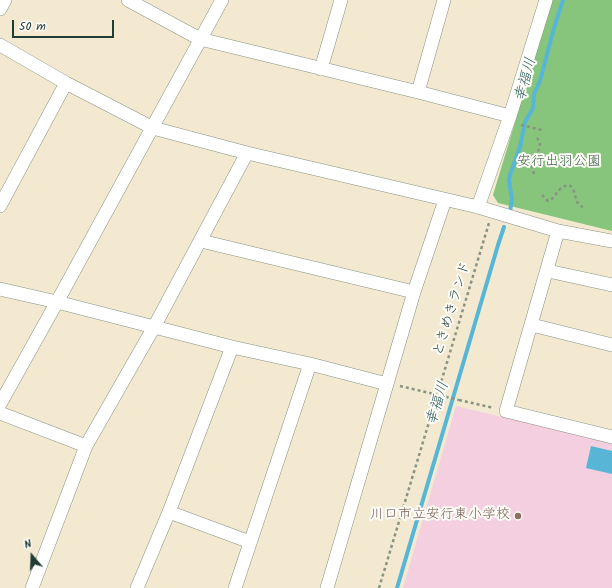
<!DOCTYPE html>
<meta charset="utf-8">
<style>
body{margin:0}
#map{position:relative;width:612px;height:588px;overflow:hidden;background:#f2e9d0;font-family:Kalam,sans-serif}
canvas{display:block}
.north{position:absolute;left:12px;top:536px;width:40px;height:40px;-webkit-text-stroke:3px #fdfcf7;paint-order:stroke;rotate:341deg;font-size:11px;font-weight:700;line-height:16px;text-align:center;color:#1f3d34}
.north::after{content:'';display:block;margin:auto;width:14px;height:18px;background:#1f3d34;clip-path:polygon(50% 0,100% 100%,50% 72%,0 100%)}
.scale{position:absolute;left:12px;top:20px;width:102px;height:18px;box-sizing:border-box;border:2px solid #1f3d34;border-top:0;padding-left:5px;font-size:12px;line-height:14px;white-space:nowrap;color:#1f3d34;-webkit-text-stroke:3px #fdfcf7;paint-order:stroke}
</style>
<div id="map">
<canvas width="612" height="588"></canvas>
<div class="north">N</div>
<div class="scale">50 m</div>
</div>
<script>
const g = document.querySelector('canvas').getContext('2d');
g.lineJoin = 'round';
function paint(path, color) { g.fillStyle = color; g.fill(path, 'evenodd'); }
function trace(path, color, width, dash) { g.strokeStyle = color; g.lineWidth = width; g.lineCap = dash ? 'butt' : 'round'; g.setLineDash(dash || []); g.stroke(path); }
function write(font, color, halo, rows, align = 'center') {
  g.font = font + ' Kalam,"Klee One",sans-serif'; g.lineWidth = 4; g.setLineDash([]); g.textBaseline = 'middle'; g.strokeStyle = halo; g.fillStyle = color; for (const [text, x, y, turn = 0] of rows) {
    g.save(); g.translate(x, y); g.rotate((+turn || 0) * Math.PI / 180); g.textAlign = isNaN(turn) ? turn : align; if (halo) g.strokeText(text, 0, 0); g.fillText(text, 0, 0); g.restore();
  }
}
const built = new Path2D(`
 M456,406l156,37v145h-209z`);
const green = new Path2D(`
 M552,0h60v231l-114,-28 -5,-8z`);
const water = new Path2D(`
 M591,446l21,5v23l-26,-6z`);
const stream = new Path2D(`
 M510,212l2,-14 -2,-10 -1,-10 11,-31 5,-25 8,-14 1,-14 6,-13 14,-53 9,-28
 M397,588l101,-343 6,-18`);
const path = new Path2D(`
 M521,125l21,5
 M534,174c-1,-4 -3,-8 -1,-13 3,-9 12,-15 3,-24
 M542,195l6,6c9,-3 8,-14 21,-16 9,6 3,17 14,22
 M400,386l34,8
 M459,400l35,8
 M379,588l110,-365`);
const minor = new Path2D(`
 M128,0l72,39 218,53 92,24
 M0,9l5,-9
 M0,45l66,38 87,45 94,25 231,54 80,24 54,10
 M321,69l20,-69
 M418,92l26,-92
 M0,206l66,-123
 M478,207l32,-91 36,-116
 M558,231l-52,180 106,26
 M201,241l213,51
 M548,271l64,14
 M0,289l57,13 175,45 78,17 77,20
 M532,325l80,20
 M0,404l57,-102 165,-302
 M0,413l86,33
 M169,512l81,30
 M32,588l54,-142 68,-119 93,-174
 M137,588l32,-76 63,-165
 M235,588l75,-224
 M327,588l87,-296 31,-92`);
const pathBridge = new Path2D(`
 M434,394l25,6`);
const markers = [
 [518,516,4,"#8d6e63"]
];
const parkNames = [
 ["安行出羽公園",559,163]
];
const streetNames = [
 ["ときめきランド",453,309,-73]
];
const educationNames = [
 ["川口市立安行東小学校",510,516]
];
const waterNames = [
 ["幸福川",527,80,-75],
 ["幸福川",439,404,-73]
];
paint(built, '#f3cfdf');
paint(green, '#87c57c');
paint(water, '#57b6d5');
trace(stream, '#57b6d5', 4);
trace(minor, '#889382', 14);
trace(path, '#889382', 2.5, [3, 3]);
trace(minor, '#fff', 13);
trace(pathBridge, '#889382', 2.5, [3, 3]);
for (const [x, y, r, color] of markers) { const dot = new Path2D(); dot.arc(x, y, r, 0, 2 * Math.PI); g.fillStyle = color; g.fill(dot); trace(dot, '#fdfcf7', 1.5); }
write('14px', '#395f46', '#fdfcf7', parkNames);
write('14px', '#1f3d34', '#fdfcf7', streetNames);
write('14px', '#785e54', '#fdfcf7', educationNames, 'right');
write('italic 15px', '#306164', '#fdfcf7', waterNames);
</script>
